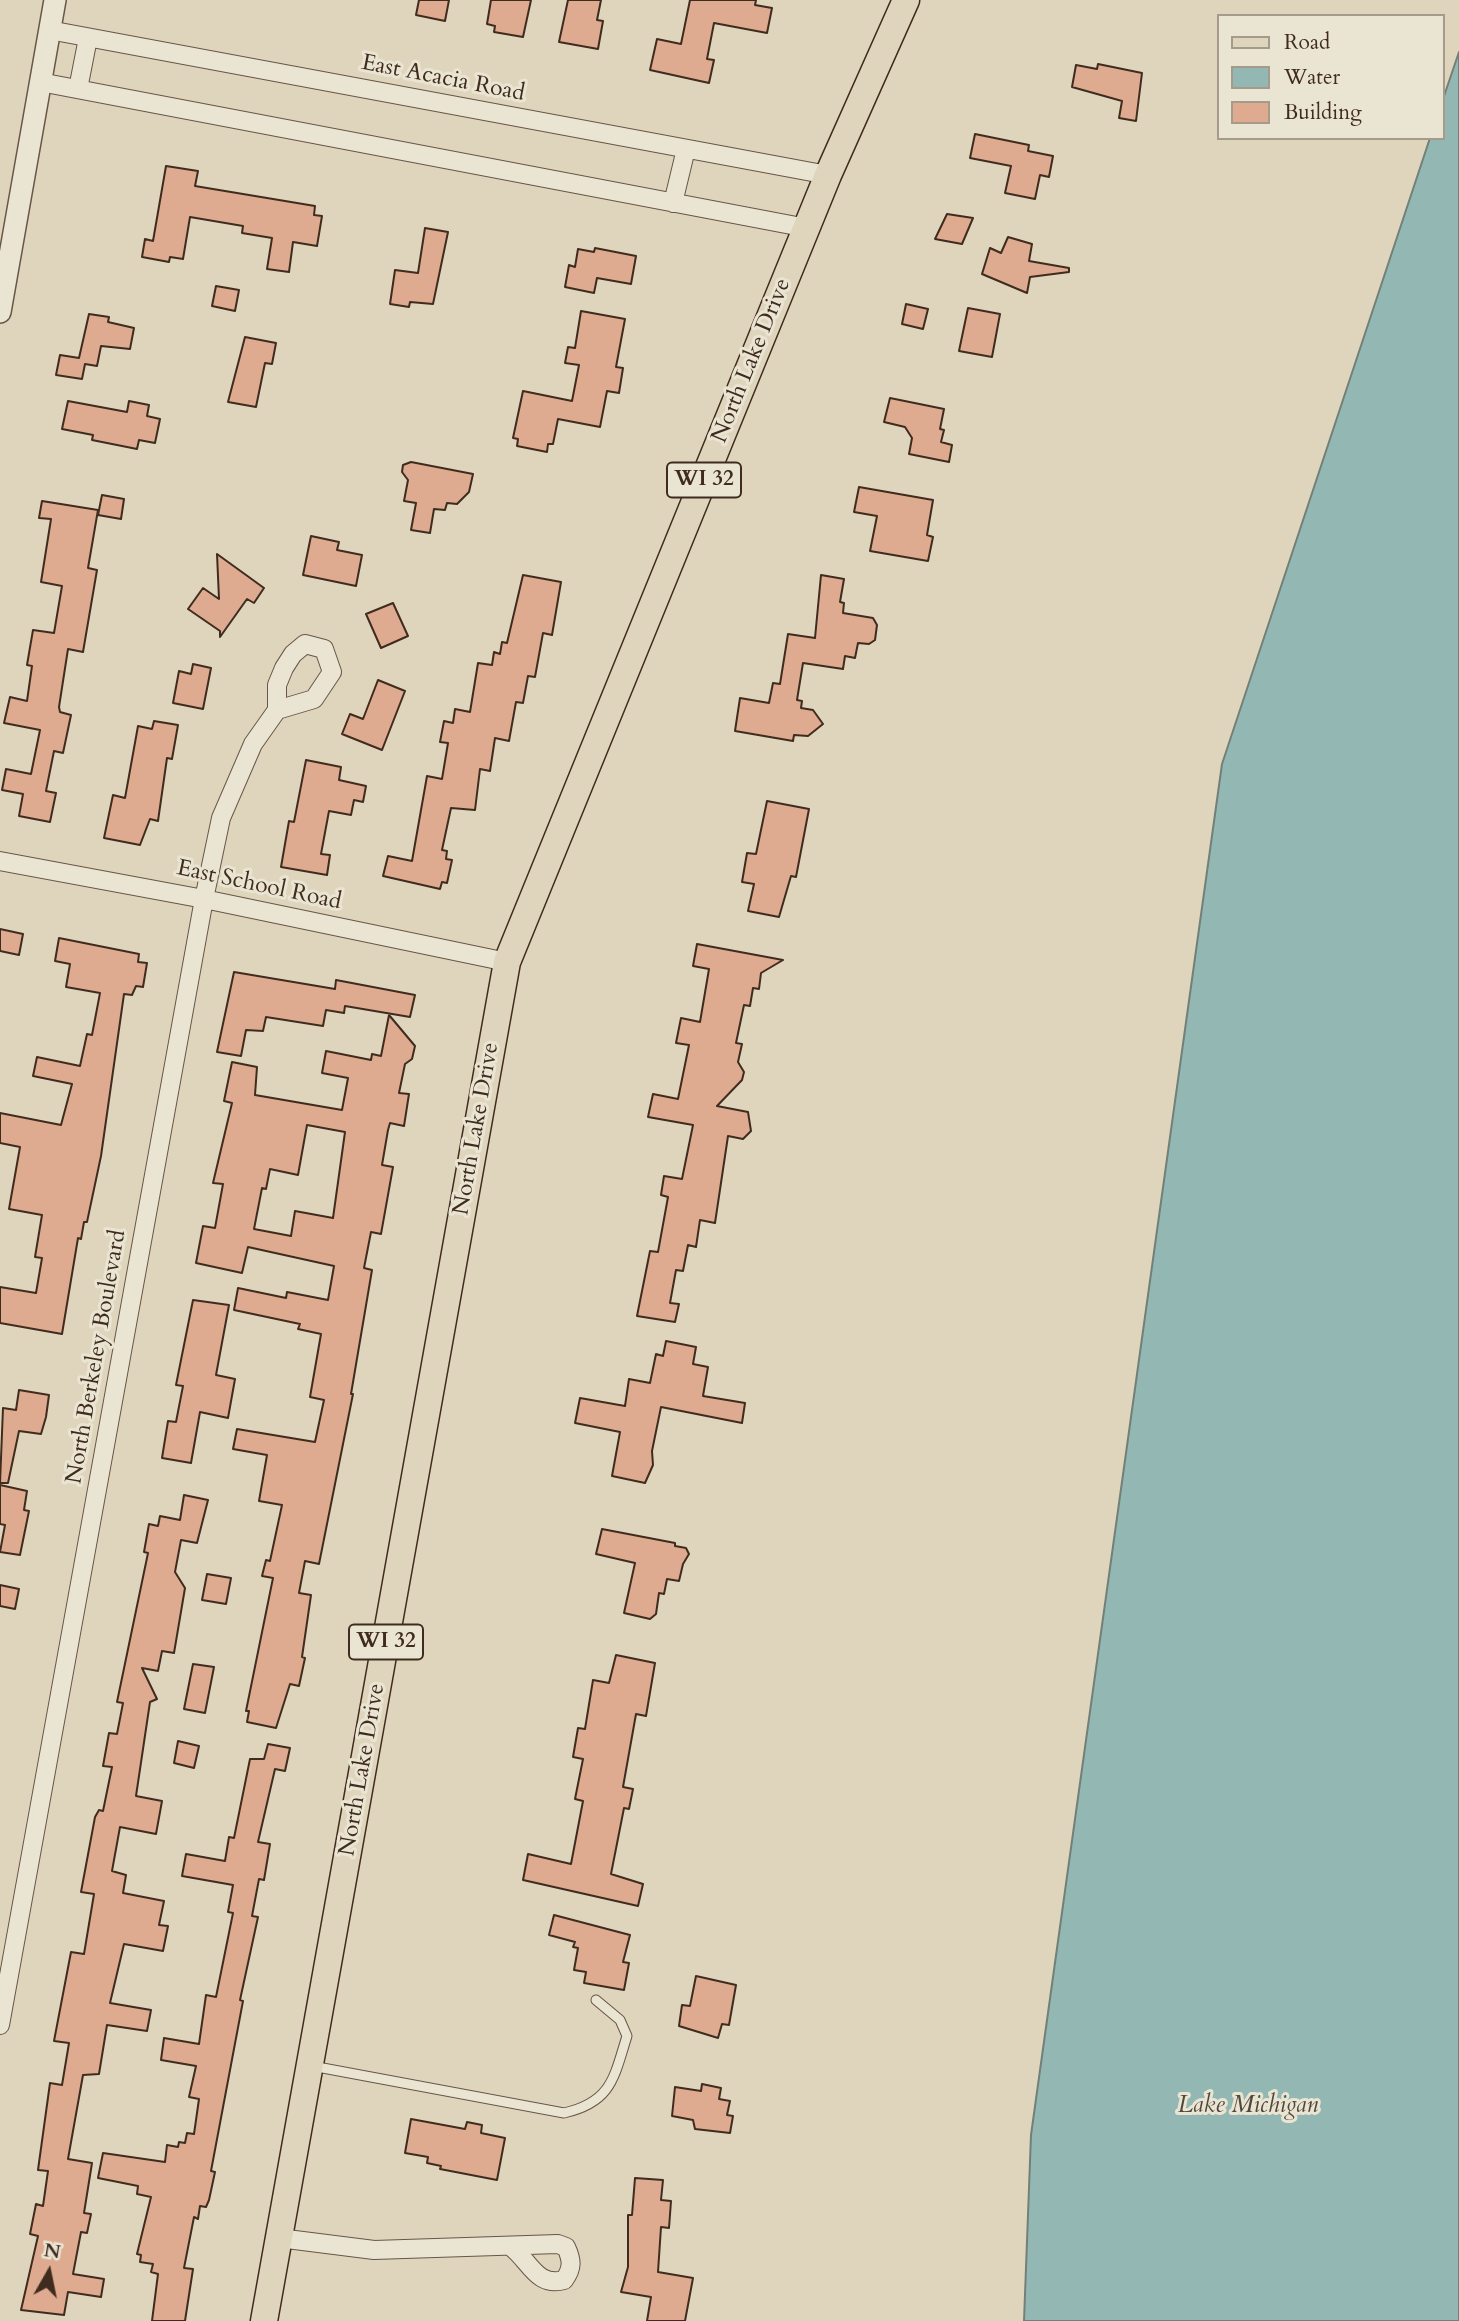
<!DOCTYPE html>
<style>
body{margin:0}
#map{position:relative;width:1459px;height:2321px;overflow:hidden;background:#dfd5bc;font-family:Cardo,serif}
canvas{display:block}
.legend{position:absolute;left:1217px;top:14px;width:228px;height:126px;box-sizing:border-box;background:#eae4d3;border:2px solid #a69a8b;margin:0;padding:9px 12px;list-style:none;font-size:21px;color:#402c1e}
.legend li{display:flex;align-items:center;gap:14px;height:35px}
.legend b{width:35px;border:2px solid #a69a8b}
.north{position:absolute;left:14px;top:2237px;width:70px;height:70px;-webkit-text-stroke:5px #eae4d3;paint-order:stroke;rotate:9deg;font-size:19px;font-weight:700;line-height:28px;text-align:center;color:#402c1e}
.north::after{content:'';display:block;margin:auto;width:24px;height:32px;background:#402c1e;clip-path:polygon(50% 0,100% 100%,50% 72%,0 100%)}
</style>
<div id="map">
<canvas width="1459" height="2321"></canvas>
<ul class="legend">
<li><b style="height:9px;background:#dfd5bc"></b>Road</li>
<li><b style="height:19px;background:#93b8b4"></b>Water</li>
<li><b style="height:19px;background:#deaa90"></b>Building</li>
</ul>
<div class="north">N</div>
</div>
<script>
const g = document.querySelector('canvas').getContext('2d');
g.lineJoin = 'round';
function paint(path, color) { g.fillStyle = color; g.fill(path, 'evenodd'); }
function trace(path, color, width, dash) { g.strokeStyle = color; g.lineWidth = width; g.lineCap = dash ? 'butt' : 'round'; g.setLineDash(dash || []); g.stroke(path); }
function write(font, color, halo, rows, align = 'center') {
  g.font = font + ' Cardo,serif'; g.lineWidth = 6; g.setLineDash([]); g.textBaseline = 'middle'; g.strokeStyle = halo; g.fillStyle = color; for (const [text, x, y, turn = 0] of rows) {
    g.save(); g.translate(x, y); g.rotate((+turn || 0) * Math.PI / 180); g.textAlign = isNaN(turn) ? turn : align; if (halo) g.strokeText(text, 0, 0); g.fillText(text, 0, 0); g.restore();
  }
}
const water = new Path2D(`
 M1459,52v2269h-435l7,-186 191,-1371 208,-626h13v-39z`);
const building = new Path2D(`
 M419,0h30l-4,21 -29,-6z
 M491,0h40l-8,37 -29,-5 1,-6 -8,-2z
 M568,0h33l-4,20 6,1 -5,28 -39,-7z
 M690,0h66l-1,5 17,3 -5,25 -53,-10 -7,36 7,1 -5,23 -59,-13 7,-31 24,5z
 M1098,64l44,9 -6,48 -17,-3 3,-17 -50,-14 4,-22 21,4z
 M975,134l54,11 -1,6 25,5 -4,21 -9,-2 -5,24 -30,-6 6,-27 -41,-8z
 M166,166l32,5 -3,15 120,20 -1,9 8,1 -5,30 -24,-4 -4,30 -22,-3 5,-31 -30,-5 1,-7 -53,-9 -7,42 -13,-2 -1,5 -27,-5 3,-18 8,2z
 M947,214l26,4 -11,26 -27,-5z
 M425,228l23,4 -15,72 -23,-2 -1,5 -19,-3 5,-34 23,3z
 M1008,237l24,7 -3,17 40,7v4l-39,5 -3,16 -45,-19 8,-26 11,5z
 M595,248l41,8 -5,28 -34,-6 -3,15 -29,-6 4,-22 6,2 3,-18 16,3z
 M216,286l23,4 -4,21 -23,-5z
 M906,304l22,5 -5,20 -21,-5z
 M968,308l32,6 -8,43 -33,-6z
 M581,311l44,8 -9,48 7,1 -4,25 -12,-2 -7,36 -42,-8 -5,25h-5l-1,8 -30,-6 1,-7 -5,-1 10,-47 49,10 7,-36 -14,-2 3,-16 7,1z
 M89,314l20,3 -1,5 26,6 -4,21 -29,-3 -4,20 -12,-2 -3,15 -26,-4 4,-20 19,3z
 M245,337l31,6 -4,21 -7,-1 -9,44 -28,-5z
 M890,398l54,11 -4,20 4,1 -3,12 11,3 -3,17 -40,-8 3,-16 -7,-11 -21,-5z
 M68,401l59,11 2,-11 20,4 -2,11 13,3 -5,24 -16,-3 -2,9 -45,-9 1,-5 -31,-6z
 M411,462l62,12 -4,18 -12,12 -10,-1 -2,7 -11,-1 -4,24 -19,-3 5,-27 -12,-2 4,-21 -6,-8 1,-7z
 M859,487l74,13 -6,35 6,2 -5,24 -58,-10 7,-35 -23,-4z
 M102,495l22,4 -3,20 -23,-4z
 M42,501l56,9 -10,58 9,2 -14,82 -15,-3 -9,58 1,5 11,3 -8,38 -9,-2 -8,40 10,2 -6,29 -31,-6 4,-22 -21,-4 4,-21 25,5 9,-44 -36,-7 6,-26 17,4 5,-35 -5,-1 6,-35 21,3 8,-47 -21,-4 10,-63 -12,-1z
 M311,536l28,6 -2,8 25,5 -6,31 -53,-11z
 M217,554l47,34 -10,15 -7,-4 -27,38v-6l-32,-22 15,-21 16,11z
 M523,575l38,7 -9,53 -9,-2 -8,44 -7,-1 -5,27 -7,-1 -7,39 -14,-3 -5,33 -10,-2 -5,41 -24,-2 -9,42 5,1 -1,8 6,1 -5,23 -5,-1 -2,7 -57,-13 5,-20 24,5 15,-85 15,3 6,-36 -8,-1 4,-21 9,2 2,-14 15,3 8,-49 14,2 2,-13 6,2 2,-12 5,1z
 M821,575l23,4 -4,23 4,1 -1,10 30,5 4,7 -2,15 -6,4 -11,-1 -3,15 -10,-2 -2,13 -40,-6 -6,37 5,1 -1,7 12,2 10,14 -15,12 -14,-1 -1,6 -58,-10 5,-33 29,5 4,-20 7,1 8,-50 27,4z
 M393,603l15,33 -27,12 -15,-34z
 M193,664l18,4 -8,41 -30,-6 6,-32 12,3z
 M378,680l27,11 -23,59 -40,-16 8,-20 13,5z
 M154,721l24,4 -6,34 -5,-1 -9,63 -8,-2 -10,26 -36,-7 9,-43 12,3 13,-72 14,3z
 M306,760l35,7 -2,13 27,6 -3,16 -9,-2 -3,15 -22,-4 -8,43 9,1 -3,20 -46,-8 8,-46 5,1z
 M767,801l42,8 -13,68 -5,-1 -12,41 -31,-6 6,-27 -12,-2 5,-29 9,1z
 M0,929l23,5 -4,21 -19,-4z
 M59,938l80,16 -1,8 9,1 -4,24 -7,-1 -4,9 -8,-1 -23,162 -14,66h-3l-3,17 -3,-1 -16,96 -62,-11v-36l36,6 6,-35 -7,-1 7,-42 -33,-6 11,-62 -20,-4v-30l61,12 11,-41 -39,-8 4,-19 43,9 7,-32 5,1 8,-42 -34,-6 4,-23 -15,-3z
 M697,944l86,16 -22,13 -2,16 -6,-1 -3,18 -6,-1 -8,38 6,1 -4,18 6,10 -2,8 -25,26 31,6 3,19 -8,8 -15,-3 -13,87 -15,-3 -4,27 -8,-2 -5,26 -7,-1 -6,33 9,1 -4,18 -38,-6 13,-65 8,1 10,-55 -7,-2 3,-19 18,3 11,-54 -45,-8 5,-23 25,5 11,-54 -13,-2 5,-25 19,4 9,-53 -16,-3z
 M234,972l101,17 1,-9 79,15 -5,22 -65,-11 -1,7 -18,-3 -3,16 -57,-9 -3,14 -17,-1 -5,26 -24,-4z
 M389,1015l26,31 -3,13 -7,5 -6,29 10,1 -5,32 -14,-3 -2,7 -6,35 11,2 -12,67 -10,-2 -7,36 8,2 -21,124h2l-34,170 -14,-3 -6,32 12,2 -9,62 3,1 -6,28 -9,-2 -14,44 -29,-6 2,-11h-3l27,-133 -11,-2 4,-16 4,1 12,-56 -23,-4 8,-46 -34,-6 4,-20 78,13 9,-42 -14,-3 11,-63 -23,-5 2,-5 -66,-14 4,-22 48,10 1,-6 41,8 6,-34 -86,-19 -6,26 -46,-10 7,-37 12,2 8,-44 -10,-1 19,-80 -8,-2 8,-39 25,5 -2,28 87,15 6,-32 -26,-5 4,-22 45,9 1,-6 9,2zM307,1125l38,7 -12,86 -38,-7 -4,25 -37,-7 8,-41 4,1 4,-20 28,6z
 M193,1300l36,5 -13,70 19,4 -7,39 -28,-6 -9,51 -29,-5 6,-37 8,1 7,-36 -7,-1z
 M666,1341l30,6 -3,17 15,3 -5,29 42,7 -3,20 -81,-16 -9,44 1,14 -8,18 -33,-7 8,-44 -45,-9 5,-25 45,8 4,-27 21,4 6,-29 7,2z
 M19,1390l30,5 -3,22 -5,17 -22,-3 -11,52h-8l3,-75 13,2z
 M0,1485l27,6 -3,19 5,1 -9,44 -20,-3 5,-27 -5,-1z
 M184,1495l24,5 -11,43 -16,-3 -6,32 10,16 -11,65 -12,-2 -4,20 -16,-3 15,31 -7,3 -14,94 26,5 -6,33 -36,-7 -8,44 14,4 -3,18 41,8 -5,24 9,1 -5,25 -39,-7 -14,59 41,7 -4,21 -40,-6 -8,49 -16,1 -15,84 24,4 -8,50 7,1 -4,19 -6,-1 -8,42 31,5 -3,18 -33,-5 -4,23 -43,-5 17,-74 -8,-2 6,-30 7,2 5,-35 -10,-1 12,-87 12,2 7,-42 -15,-2 17,-89 13,2 10,-60 -13,-2 14,-75 4,-7 4,1 9,-44 -9,-1 6,-33 8,1 6,-31 -6,-1 31,-149 -4,-1 5,-28 9,2 2,-10 20,4z
 M602,1529l73,14v3l11,2 3,6 -6,10 -4,17 -12,-2 -3,15 -5,-1 -3,21 -6,5 -26,-6 11,-50 -39,-9z
 M207,1574l24,4 -5,26 -24,-4z
 M0,1585l19,4 -4,20 -15,-3z
 M616,1655l39,8 -9,53 -10,-2 -13,73 10,2 -4,20 -5,-1 -13,66 32,10 -5,22 -115,-26 5,-26 43,10 12,-63 -8,-2 8,-40 -10,-2 5,-29 7,1 8,-49 16,3z
 M193,1664l21,3 -9,46 -21,-4z
 M178,1741l21,5 -5,22 -20,-5z
 M268,1744l22,4 -5,23 -10,-2 -17,73 12,2 -6,36 -5,-1 -7,37 6,1 -18,83 3,1 -32,170 4,1 -6,28 -3,7 -6,-1 -2,13 -4,-2 -10,51 9,1 -8,52h-33l6,-47 -7,-2 2,-8 -13,-2 1,-7 -4,-1 14,-57 -14,-3 1,-8 -40,-8 5,-25 62,9 2,-17 11,2 1,-5 6,1 2,-10 7,1 5,-35 -10,-2 7,-31 -35,-6 3,-22 35,6 7,-49 10,2 17,-84 -5,-1 5,-27 -51,-9 4,-22 39,7 4,-24 5,1 16,-79h14z
 M554,1915l76,20 -7,27 6,1 -5,27 -40,-7 2,-11 -12,-2 4,-22 -5,-1 2,-5 -26,-7z
 M696,1976l40,9 -7,40 -7,-1 -4,14 -39,-12 3,-21 8,1z
 M702,2084l19,4 -2,11 11,2 -3,14 6,1 -3,17 -35,-4 -2,-9 -21,-4 3,-29 26,4z
 M411,2119l54,10 2,-7 15,3 -1,8 24,5 -8,42 -57,-11 1,-3 -14,-3 1,-6 -23,-4z
 M635,2178l28,2 -2,20 10,1 -2,27 -8,-1 -3,45 35,6 -8,43h-38l4,-24 -30,-5 7,-25v-52h4z`);
const service = new Path2D(`
 M312,2066l252,47c48,-11 50,-36 63,-77l-7,-16 -24,-20`);
const minor = new Path2D(`
 M49,30l779,145
 M40,82l767,146
 M78,89l10,-51
 M673,203l13,-54
 M0,861l204,38 303,63
 M0,2025l204,-1126 17,-81 32,-74 24,-34v-25l7,-17 9,-14 12,-10 19,5 8,23 -18,27 -37,11
 M279,2238l95,12 184,-6 8,3c6,13 7,21 -2,33 -28,8 -35,-21 -54,-34`);
const tertiary = new Path2D(`
 M0,312l55,-312`);
const primary = new Path2D(`
 M264,2321l243,-1359 321,-787 78,-175`);
const shields = [
 [704,480,74],
 [386,1642,74]
];
const shieldNames = [
 ["WI 32",704,480],
 ["WI 32",386,1642]
];
const streetNames = [
 ["East Acacia Road",443,79,11],
 ["North Lake Drive",752,361,-68],
 ["East School Road",259,886,12],
 ["North Lake Drive",477,1129,-80],
 ["North Berkeley Boulevard",97,1357,-80],
 ["North Lake Drive",363,1770,-80]
];
const waterNames = [
 ["Lake Michigan",1248,2106]
];
paint(water, '#93b8b4');
trace(water, '#728078', 2);
paint(building, '#deaa90');
trace(building, '#402c1e', 2);
trace(service, '#685646', 11);
trace(minor, '#685646', 20);
trace(tertiary, '#685646', 24);
trace(primary, '#402c1e', 29);
trace(service, '#eae4d3', 9);
trace(minor, '#eae4d3', 18);
trace(tertiary, '#eae4d3', 21);
trace(primary, '#dfd5bc', 26);
for (const [x, y, w] of shields) { const box = new Path2D(); box.roundRect(x - w / 2, y - 17.5, w, 35, 5); g.fillStyle = '#eae4d3'; g.fill(box); trace(box, '#402c1e', 2); }
write('bold 21px', '#402c1e', null, shieldNames);
write('23px', '#402c1e', '#eae4d3', streetNames);
write('italic 24px', '#51483c', '#eae4d3', waterNames);
</script>
